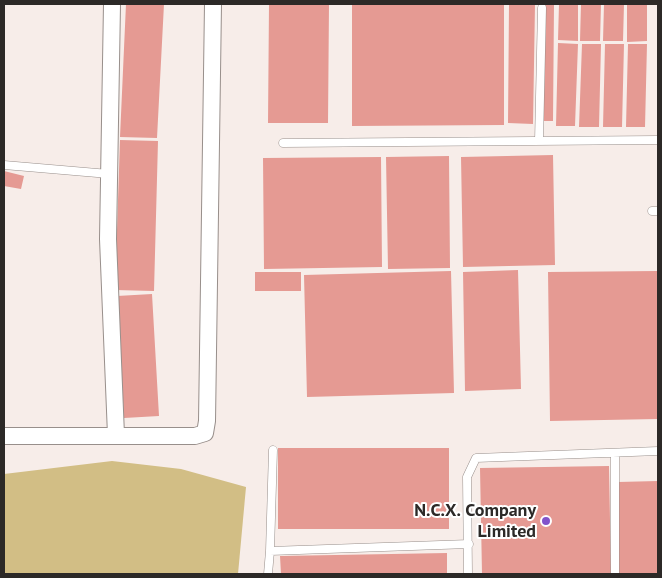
<!DOCTYPE html>
<style>
body{margin:0}
#map{position:relative;width:662px;height:578px;overflow:hidden;background:#f7ede9;font-family:"PT Sans",sans-serif}
canvas{display:block}
.frame{position:absolute;inset:0;border:5px solid #2c2927;pointer-events:none}
</style>
<div id="map">
<canvas width="662" height="578"></canvas>
<div class="frame"></div>
</div>
<script>
const g = document.querySelector('canvas').getContext('2d');
g.lineJoin = 'round';
function paint(path, color) { g.fillStyle = color; g.fill(path, 'evenodd'); }
function trace(path, color, width, dash) { g.strokeStyle = color; g.lineWidth = width; g.lineCap = dash ? 'butt' : 'round'; g.setLineDash(dash || []); g.stroke(path); }
function write(font, color, halo, rows, align = 'center') {
  g.font = font + ' "PT Sans",sans-serif'; g.lineWidth = 4; g.setLineDash([]); g.textBaseline = 'middle'; g.strokeStyle = halo; g.fillStyle = color; for (const [text, x, y, turn = 0] of rows) {
    g.save(); g.translate(x, y); g.rotate((+turn || 0) * Math.PI / 180); g.textAlign = isNaN(turn) ? turn : align; if (halo) g.strokeText(text, 0, 0); g.fillText(text, 0, 0); g.restore();
  }
}
const green = new Path2D(`
 M112,461l69,8 65,18 -8,87h-234v-100z`);
const building = new Path2D(`
 M126,4h38l-7,134 -37,-1z
 M269,4h60l-1,119h-60z
 M352,4h152v121l-152,1z
 M509,4h26l-2,120 -25,-1z
 M544,4h10l-1,117h-10z
 M559,4h19v37l-20,-1z
 M581,4h20l-1,37h-20z
 M604,4h20l-1,37h-20z
 M627,4h20v37l-20,1z
 M558,43l20,1 -3,82h-19z
 M582,44h19l-2,83h-20z
 M605,44h19l-2,83h-19z
 M628,44h19l-2,83h-19z
 M120,140l38,1 -4,150 -39,-1z
 M553,155l2,110 -92,2 -2,-110z
 M449,156l1,112 -62,1 -2,-112z
 M381,157l1,110 -118,2 -1,-111z
 M4,171l20,5 -3,13 -17,-3z
 M518,270l3,119 -56,2 -2,-119z
 M451,271l3,122 -147,4 -3,-122z
 M658,271v148l-108,2 -2,-149z
 M255,272h46v19h-46z
 M152,294l7,122 -35,2 -7,-122z
 M278,448h171v81h-171z
 M609,466l2,108h-129l-2,-106z
 M658,481v93h-39l-1,-92z
 M447,553v21h-166l-1,-18z`);
const service = new Path2D(`
 M539,141l3,-133
 M283,143l375,-3
 M4,165l105,9
 M652,211h6
 M615,453v121
 M270,551l3,-101
 M268,574l2,-23 199,-7
 M468,574l-1,-97 9,-19 182,-7`);
const minor = new Path2D(`
 M112,4l-4,235 8,196
 M4,436h191l10,-3 2,-12 6,-417`);
const markers = [
 [546,521,5,"#8153cb"]
];
const poiNames = [
 ["N.C.X. Company",536,511],
 ["Limited",536,532]
];
paint(green, '#d2be85');
paint(building, '#e59a93');
trace(service, '#988f8b', 9);
trace(minor, '#988f8b', 18);
trace(service, '#fff', 8);
trace(minor, '#fff', 16);
for (const [x, y, r, color] of markers) { const dot = new Path2D(); dot.arc(x, y, r, 0, 2 * Math.PI); g.fillStyle = color; g.fill(dot); trace(dot, '#fff', 2); }
write('bold 18px', '#2c2927', '#fff', poiNames, 'right');
</script>
